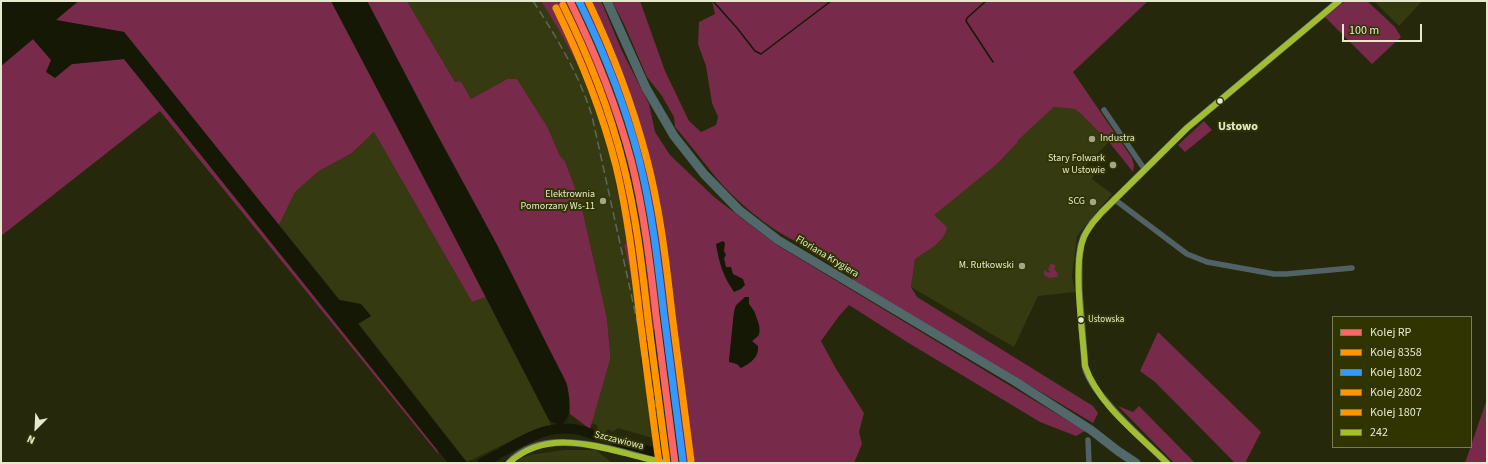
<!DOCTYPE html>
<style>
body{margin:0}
#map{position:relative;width:1488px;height:464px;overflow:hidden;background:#26280c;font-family:"Source Sans 3",sans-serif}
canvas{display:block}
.frame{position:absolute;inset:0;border:2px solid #e5eacf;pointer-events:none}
.legend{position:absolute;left:1332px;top:316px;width:140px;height:132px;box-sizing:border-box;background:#303400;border:1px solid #787d53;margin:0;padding:5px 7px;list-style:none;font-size:12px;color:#e5eacf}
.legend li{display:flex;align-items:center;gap:8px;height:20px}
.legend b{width:20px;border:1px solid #787d53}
.north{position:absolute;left:16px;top:408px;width:40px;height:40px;-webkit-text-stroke:3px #303400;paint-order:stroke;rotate:204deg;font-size:11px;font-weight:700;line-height:16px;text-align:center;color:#e5eacf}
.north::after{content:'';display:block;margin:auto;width:14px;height:18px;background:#e5eacf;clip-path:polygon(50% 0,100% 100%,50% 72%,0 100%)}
.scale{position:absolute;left:1342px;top:24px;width:80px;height:18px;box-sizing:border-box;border:2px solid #e5eacf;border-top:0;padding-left:5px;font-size:12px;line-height:14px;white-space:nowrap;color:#e5eacf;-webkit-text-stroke:3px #303400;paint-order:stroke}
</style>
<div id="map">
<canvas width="1488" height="464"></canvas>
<div class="frame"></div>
<ul class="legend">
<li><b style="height:5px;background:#fa6666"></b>Kolej RP</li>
<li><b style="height:5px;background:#ff9500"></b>Kolej 8358</li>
<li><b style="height:5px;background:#39f"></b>Kolej 1802</li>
<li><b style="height:5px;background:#ff9500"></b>Kolej 2802</li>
<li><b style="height:5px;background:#ff9500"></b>Kolej 1807</li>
<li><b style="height:5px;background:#a2bd31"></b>242</li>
</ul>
<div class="north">N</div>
<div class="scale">100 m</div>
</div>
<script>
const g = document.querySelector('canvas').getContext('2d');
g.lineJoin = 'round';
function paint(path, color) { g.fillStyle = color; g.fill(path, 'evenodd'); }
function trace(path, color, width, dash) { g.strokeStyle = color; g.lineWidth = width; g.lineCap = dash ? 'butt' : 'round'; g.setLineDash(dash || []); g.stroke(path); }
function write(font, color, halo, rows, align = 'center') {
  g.font = font + ' "Source Sans 3",sans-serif'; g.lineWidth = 4; g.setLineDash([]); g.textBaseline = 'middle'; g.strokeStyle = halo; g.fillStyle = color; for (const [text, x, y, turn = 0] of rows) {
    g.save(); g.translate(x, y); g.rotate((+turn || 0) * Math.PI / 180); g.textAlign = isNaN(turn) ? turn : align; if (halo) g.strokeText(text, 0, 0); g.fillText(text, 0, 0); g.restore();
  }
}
const built = new Path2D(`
 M407,1h134l28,45 18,37 16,40 5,17 18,97v7l-2,1 23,108 -4,1 -3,4 16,81 -38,-11 -5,4 -5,-3 -8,11 -3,-15 -6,-2 19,-63v-7l-3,-35 -26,-114 -16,-43 -5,-5 -11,-26 -32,-51h-10l-36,20 -9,-16 -2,-2 -5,1z
 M565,1h14l25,53 22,60 11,40 9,42 16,112 -10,1 -13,-91 -8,-41 -10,-40 -37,-97z
 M1374,1h48l-23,25z
 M1054,107l21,2 7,6 27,27 -23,23 9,8 -3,6 20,15 -35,42 -5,40 3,16 -37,4 -24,51 -103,-60 4,-28 23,-16 9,-16 -14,-12 63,-50 22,-23 -2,-1z
 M374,132l98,170 14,-5 63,123 2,6 -19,5 -65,31 -109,-139 13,-7 -10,-12 -21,-4 -61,-75 16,-33 24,-21 33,-18z
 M564,450h32l16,13h-96l5,-5 9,-3z`);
const green = new Path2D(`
 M79,1h252l155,296 -14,5 -98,-170 -22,21 -33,18 -24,21 -16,33 -155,-193 -69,-12z
 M367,1h40l48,81 5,-1 2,2 9,16 36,-20h10l31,49 12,28 5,5 16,43 26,114 3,35v7l-20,69 -20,-15 -3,-30 -29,-55 -41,-84 -68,-126z
 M541,1h24c47,87 70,178 82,275 2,12 4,24 5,36 1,5 2,11 2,16 -1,3 -3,8 -4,11l-5,2 -21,-96 2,-1v-7c-7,-36 -11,-81 -23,-114 -16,-44 -37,-83 -62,-122z
 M579,1h22l21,50 27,53 6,28 15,23 44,42 63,48 308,186 -9,5 -36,-14 -133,-80 -58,-37 -10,11 -18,25 14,26 29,46 -5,19 3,12 -8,19h-171c-7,-51 -14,-102 -21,-153 -7,-60 -14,-119 -30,-177 -14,-46 -31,-90 -53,-132zM745,297h4v7l6,8 4,23 -7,6v20l-11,7 -4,-4 -8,-3 5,-49 2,-7z
 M612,1h28l25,70 24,50 12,11 15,-7 2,-8 -6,-14 -6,-37 -8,-22 1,-22 16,-8 -3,-13h436l-75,71 59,86 2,8 -1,6 -24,-30 -27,-27 -7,-6 -21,-2 -37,34 1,1 -22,23 -62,50 13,12c-2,15 -20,24 -32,32l-4,28 6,10 176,109 5,7 -5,10 -239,-142c-11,-23 -36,-29 -57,-39 -28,-13 -64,-43 -83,-67 -13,-16 -25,-32 -39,-48l-1,-10 -12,-21 -15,-19 -22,-51z
 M1345,1h22l28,26 6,10 -29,27 -47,-47z
 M33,39l18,21 21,4 52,-5 313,391 2,5 -279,-344 -159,125v-170z
 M1204,121l8,9 -27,22 -7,-7z
 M1051,263l5,3 -2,3 4,4 -1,1 1,3 -9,1 -5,-3v-5l5,3 1,-2 -2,-2z
 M1158,332l103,100 -16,31h-10l-80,-81 -15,-11z
 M1487,399v64h-22z
 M1118,406l15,6 6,-6 56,57h-21z`);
const water = new Path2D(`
 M1,1h77l-22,19 68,12 215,268 22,4 10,12 -13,8 109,139h-19l-324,-404 -52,5 -17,14 -9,-6 5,-12 -18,-21 -32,27z
 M331,1h36c21,40 41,79 62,119 22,42 46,83 68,125 23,44 44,89 67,133 7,12 12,60 -15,42l-119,-231z
 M723,241l2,2 -1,8 2,4 -2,3 2,9h5l2,7 10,5 2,6 -4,4 -7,3c-11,-16 -15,-29 -18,-48z
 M745,297h4v7c5,7 13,22 10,30 -1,3 -5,5 -7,7l6,5c1,12 -8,17 -17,22l-4,-4 -8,-2 5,-50 2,-6z`);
const stream = new Path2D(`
 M713,1l24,27 18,23 6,3 70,-53
 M986,1l-19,17 -1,3 27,41`);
const canal = new Path2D(`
 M559,417l2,12`);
const river = new Path2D(`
 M615,441l44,13
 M502,452c30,-17 57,-33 92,-17
 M482,463l15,-8`);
const tertiaryTunnel = new Path2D(`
 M657,461l7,2`);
const minor = new Path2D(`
 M1104,110l41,60
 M1114,199l73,55 20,8 67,12h12l66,-6
 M1088,440l1,23`);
const tertiary = new Path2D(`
 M509,463c33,-39 108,-12 148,-2
 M1167,463c-21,-21 -77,-69 -82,-97l-6,-77v-30l2,-14 3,-9 8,-13 10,-11 85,-84 152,-127`);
const primary = new Path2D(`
 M607,1l39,87 28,48 30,38 35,36 39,30 238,142 75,48 27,21 18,12`);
const rail = new Path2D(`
 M533,1c24,37 46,73 59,115l69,314 5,33`);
const bus1 = new Path2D(`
 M509,463c34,-31 77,-20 116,-10 13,4 26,6 39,10
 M1167,463c-29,-29 -68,-57 -82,-97 -2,-32 -13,-102 -1,-129 4,-10 11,-17 18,-25l85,-84 152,-127`);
const rail1 = new Path2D(`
 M570,1c25,51 46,103 61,159 13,51 19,103 25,155 6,50 13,99 19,148`);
const rail2 = new Path2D(`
 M563,5c25,50 46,103 60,158 13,51 19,103 25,156 6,48 13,96 19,144`);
const rail3 = new Path2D(`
 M579,1c25,51 46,103 60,158 13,51 19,104 25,156 6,49 13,98 19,147`);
const rail4 = new Path2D(`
 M556,8c25,51 46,103 60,158 12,50 18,102 24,153 6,48 13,96 19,144`);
const rail5 = new Path2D(`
 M588,1c24,50 44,102 58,155 14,52 20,105 26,158 6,49 13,98 19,147`);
const markers = [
 [1220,101,3.5,"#e5eacf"],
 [1092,139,4,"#a2a68b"],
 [1113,165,4,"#a2a68b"],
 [603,201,4,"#a2a68b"],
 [1093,202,4,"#a2a68b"],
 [1022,266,4,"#a2a68b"],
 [1081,320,3.5,"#e5eacf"]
];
const busNames = [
 ["Ustowska",1088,320]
];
const poiNames = [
 ["Industra",1100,139,"left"],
 ["Stary Folwark",1105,159],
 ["w Ustowie",1105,171],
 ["Elektrownia",595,195],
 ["Pomorzany Ws-11",595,207],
 ["SCG",1085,202],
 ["M. Rutkowski",1014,266]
];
const streetNames = [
 ["Floriana Krygiera",827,257,31],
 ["Szczawiowa",619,441,14]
];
const quarterNames = [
 ["Ustowo",1238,127]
];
paint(built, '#363a10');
paint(green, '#772a4a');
paint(water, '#161806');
trace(stream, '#161806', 1.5);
trace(canal, '#161806', 5.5);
trace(river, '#161806', 10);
trace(tertiaryTunnel, '#434529', 7, [7, 3.5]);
trace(minor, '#516267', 5.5);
trace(tertiary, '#516267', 7);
trace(primary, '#52696b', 9);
trace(rail, '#5d6760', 1.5, [8, 4]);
trace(bus1, '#a2bd31', 6);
trace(rail1, '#fa6666', 7);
trace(rail2, '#ff9500', 7);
trace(rail3, '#39f', 7);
trace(rail4, '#ff9500', 7);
trace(rail5, '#ff9500', 7);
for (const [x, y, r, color] of markers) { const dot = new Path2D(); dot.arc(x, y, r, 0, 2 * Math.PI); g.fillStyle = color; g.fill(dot); trace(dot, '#303400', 1.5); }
write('9px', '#e5eacf', '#303400', busNames, 'left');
write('10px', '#e5eacf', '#303400', poiNames, 'right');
write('10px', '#e5eacf', '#303400', streetNames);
write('bold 12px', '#e5eacf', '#303400', quarterNames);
</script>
